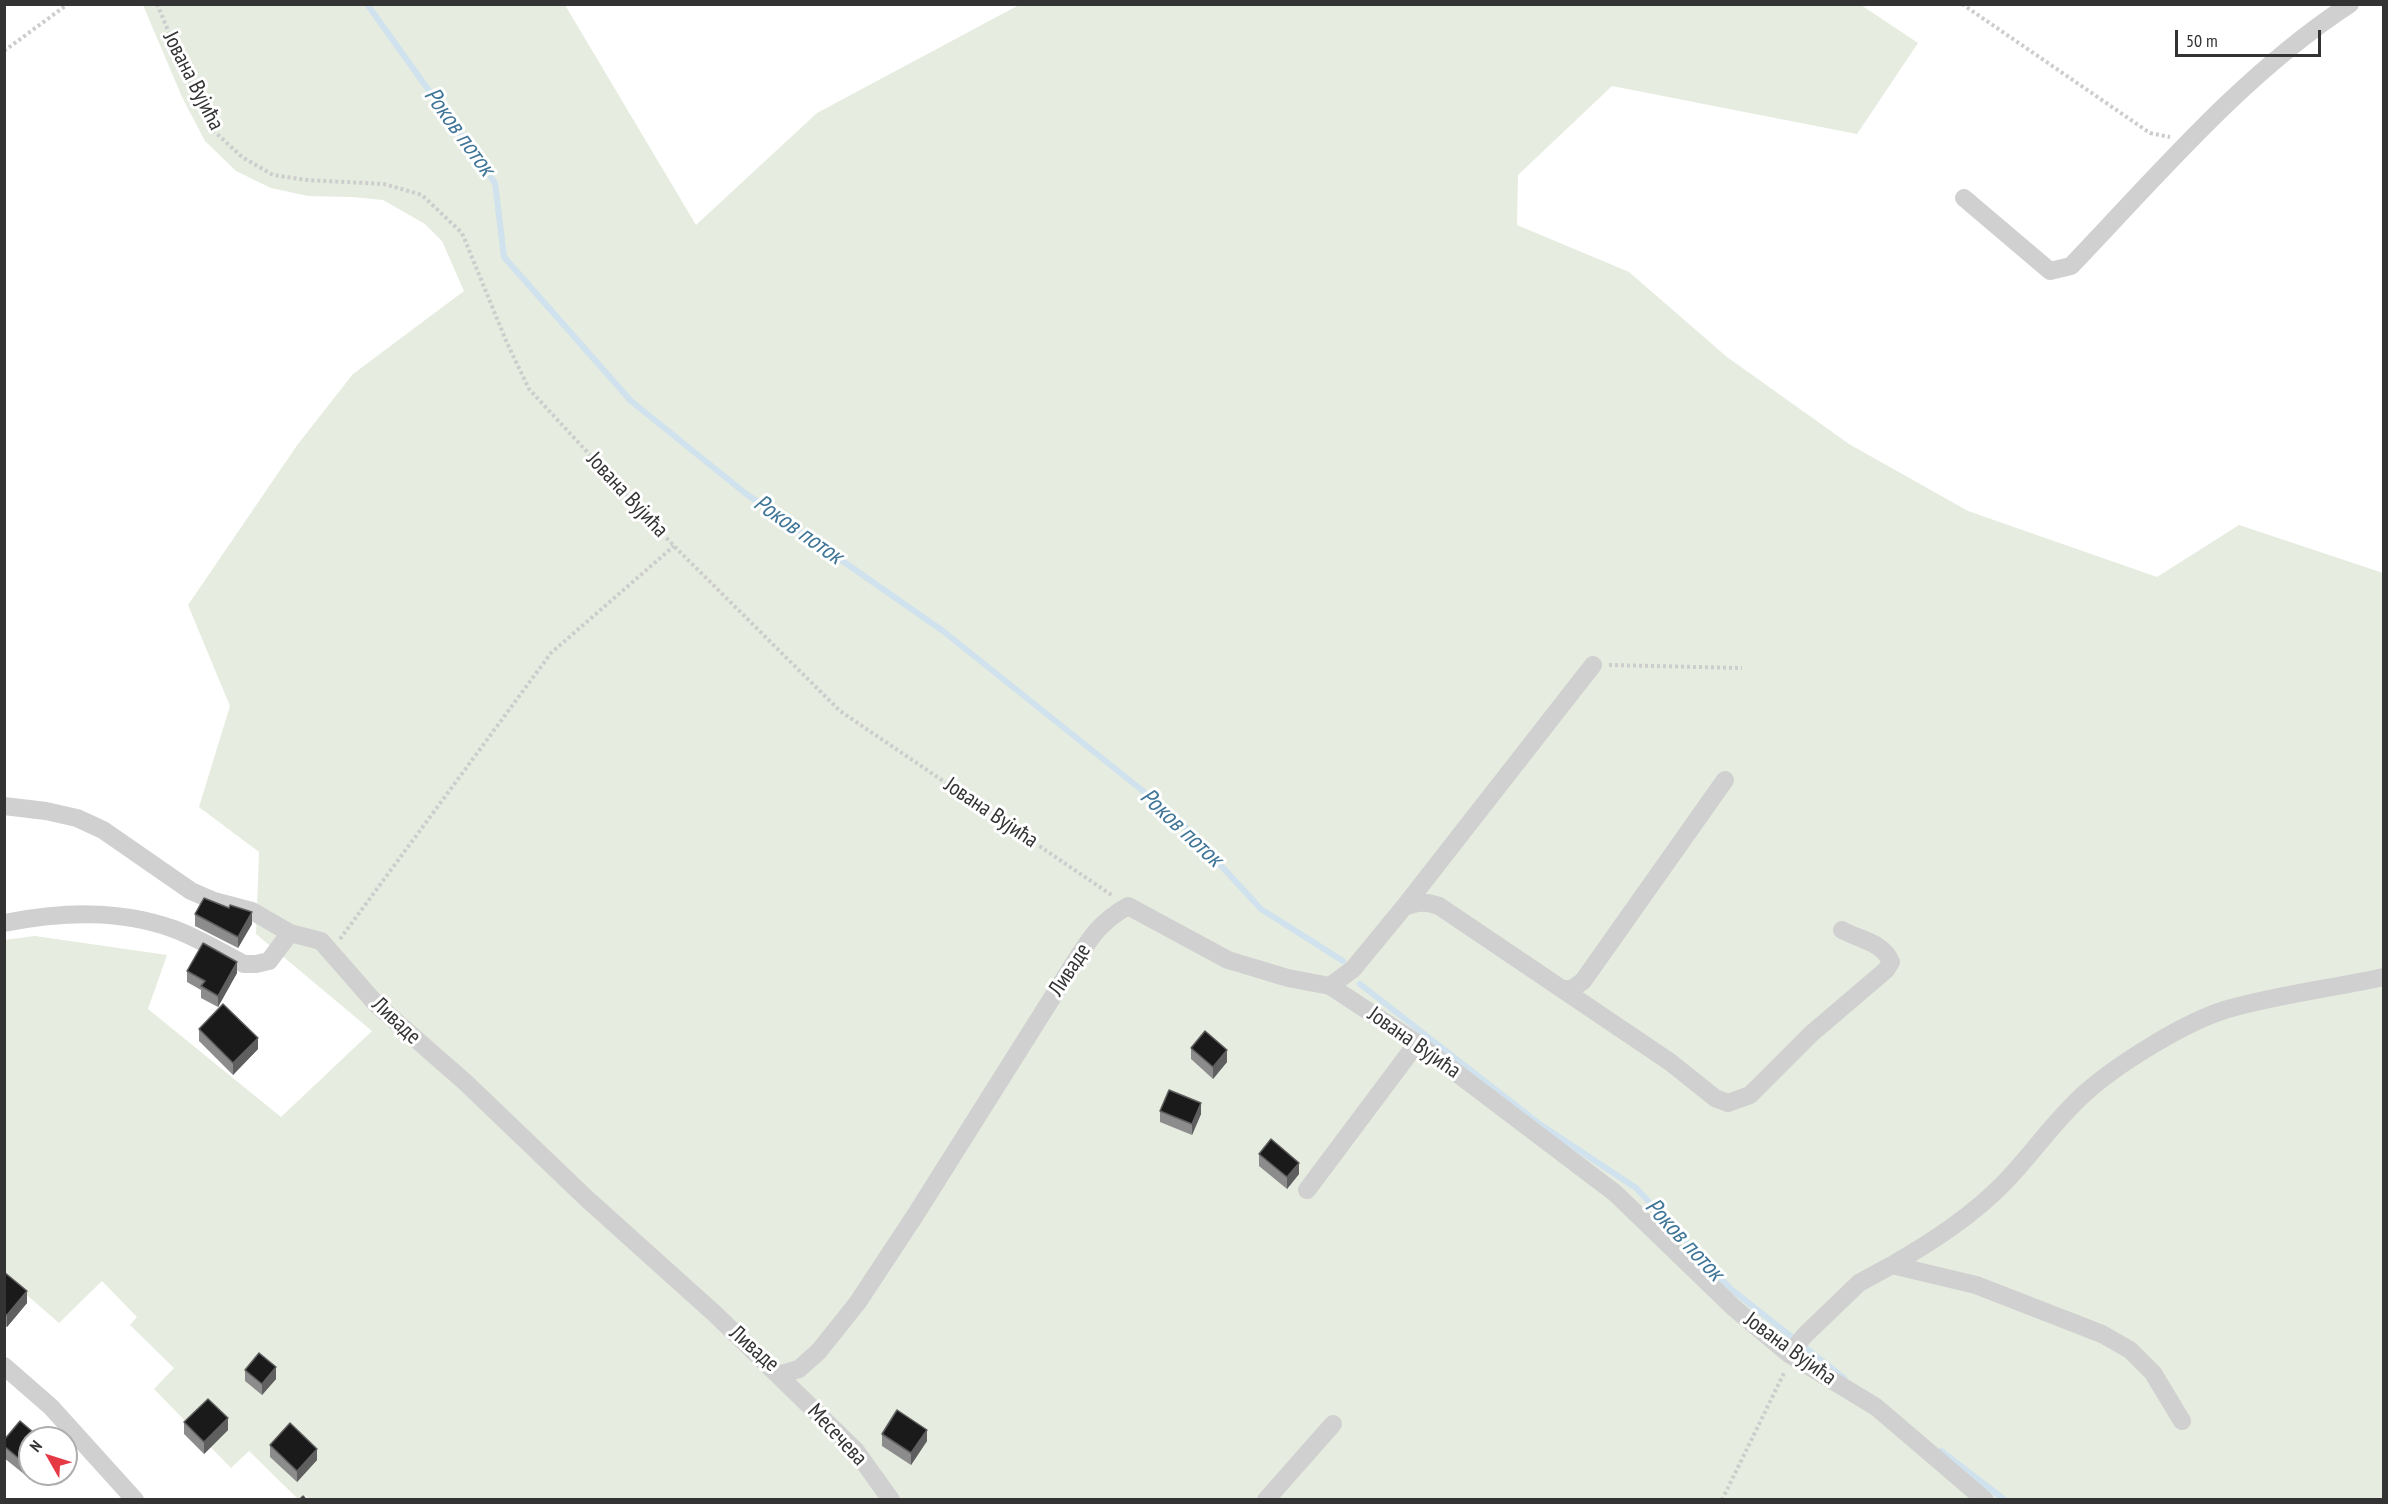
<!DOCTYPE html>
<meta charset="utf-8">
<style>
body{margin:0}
#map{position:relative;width:2388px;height:1504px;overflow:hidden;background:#fff;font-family:"PT Sans Narrow",sans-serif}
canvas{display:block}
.frame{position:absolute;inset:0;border:6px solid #333;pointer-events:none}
.north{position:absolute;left:18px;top:1426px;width:60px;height:60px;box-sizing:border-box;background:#fff;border:2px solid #adadad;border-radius:50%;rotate:309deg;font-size:16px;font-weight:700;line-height:24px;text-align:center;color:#333}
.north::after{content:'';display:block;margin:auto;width:21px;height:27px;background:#e63946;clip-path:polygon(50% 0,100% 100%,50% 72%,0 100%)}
.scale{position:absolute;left:2175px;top:30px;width:146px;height:27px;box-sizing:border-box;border:3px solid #333;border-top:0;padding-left:8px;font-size:18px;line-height:21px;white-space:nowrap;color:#333;-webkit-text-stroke:4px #fff;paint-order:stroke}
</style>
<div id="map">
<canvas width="2388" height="1504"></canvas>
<div class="frame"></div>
<div class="north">N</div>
<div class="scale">50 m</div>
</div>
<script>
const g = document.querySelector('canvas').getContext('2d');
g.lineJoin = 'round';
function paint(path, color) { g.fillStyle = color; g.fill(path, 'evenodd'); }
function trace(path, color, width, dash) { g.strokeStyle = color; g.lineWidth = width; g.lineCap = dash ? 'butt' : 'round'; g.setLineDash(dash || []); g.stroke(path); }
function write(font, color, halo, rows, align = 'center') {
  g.font = font + ' "PT Sans Narrow",sans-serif'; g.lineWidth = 6; g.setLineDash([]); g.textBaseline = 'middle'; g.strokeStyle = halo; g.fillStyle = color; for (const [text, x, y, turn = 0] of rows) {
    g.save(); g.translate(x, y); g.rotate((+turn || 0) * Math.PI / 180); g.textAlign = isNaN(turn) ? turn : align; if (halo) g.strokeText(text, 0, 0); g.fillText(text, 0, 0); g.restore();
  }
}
const green = new Path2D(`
 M143,5h422l131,220 121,-112 202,-108h842l57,38 -61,91 -245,-48 -94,89 -1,50 112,47 98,85 122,87 119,67 189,66 82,-52 144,48v926l-2073,1 -4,-4 -8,3 -49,-48 -18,17 -77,-79 20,-21 -44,-43 7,-8 -35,-36 -43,42 -54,-47 -1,-336 31,-4 132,19 -19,54 133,108 91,-86 -116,-97 3,-82 -60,-45 31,-101 -42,-101 110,-161 55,-70 111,-83 -22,-50 -17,-17 -42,-24 -31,-3 -44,-1 -37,-8 -35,-17 -31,-30 -23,-44z`);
const stream = new Path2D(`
 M367,4l128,179 9,74 127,144 114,92 198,138 235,188 83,90 82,52
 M1360,984l181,141 95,63 95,101 113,89
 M1941,1451l64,49`);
const path = new Path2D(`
 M157,4l37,88 20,39 28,26 31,18 34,5 77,4 38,11 40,38 45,110 22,46 145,157 166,165 273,185
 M1962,4l188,129 20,4
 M4,51l64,-47
 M1609,665l133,3
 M340,939l211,-286 123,-107
 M1722,1500l63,-129`);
const street = new Path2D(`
 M1964,198l86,73 21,-5c88,-92 172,-192 279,-262
 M4,806l42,5 31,7 26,12 88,61 23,10 38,10 38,22 31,8 56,64 88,77 121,116 129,116 63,61 21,-6 20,-18 39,-49 58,-88 158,-251c17,-26 26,-41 54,-57l100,54 60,18 42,8 87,57 198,150 118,114 56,47 87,53 109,93
 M1404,907l189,-242
 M4,923c57,-11 114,-14 170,6 24,9 47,23 70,35h12l13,-3 21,-28
 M1330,986l23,-17 51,-62c14,-5 22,-6 35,-1l231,156 45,36 13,5 22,-8 61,-61 75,-64 5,-8c-8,-20 -31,-22 -49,-32
 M1562,989h10l11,-8 142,-201
 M1307,1190l110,-147
 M1892,1265c41,-24 80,-49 113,-83 27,-28 50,-62 79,-88 32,-29 102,-73 144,-85 49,-14 105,-21 156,-32
 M1789,1354l17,-20 53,-51 33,-18 84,20 126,49 28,16 23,23 29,48
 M4,1366l47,41 84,93
 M778,1375l78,76 35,49
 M1266,1500l67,-76`);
const wall = new Path2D(`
 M195,914l57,10 -14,24 -43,-22z
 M187,971l50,2 -19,34 -17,-9v-8l-14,-8z
 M199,1029l59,20 -25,26 -34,-34z
 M1191,1048l36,14 -14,17 -22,-20z
 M1160,1111l41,3 -9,21 -32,-13z
 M1259,1154l40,20 -12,15 -28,-23z
 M4,1272l23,31 -20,24 -3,-2z
 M245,1370l31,9 -14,16 -17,-14z
 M184,1422l44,8 -24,24 -20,-20z
 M882,1434l45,7 -16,24 -29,-19z
 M40,1438l-10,36h3l-4,4 -25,-20v-18z
 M270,1445l47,15 -20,22 -27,-25z`);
const shadedWall = new Path2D(`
 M252,912v12l-14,24v-11z
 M237,962v11l-19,34v-11z
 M258,1038v11l-25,26v-12z
 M1227,1050v12l-14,17v-12z
 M1201,1103v11l-9,21v-11z
 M1299,1163v11l-12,15v-12z
 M27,1291v12l-20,24v-12z
 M276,1367v12l-14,16v-11z
 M228,1418v12l-24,24v-12z
 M927,1430v11l-16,24v-12z
 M317,1449v11l-20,22v-11z
 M30,1466v8h3l-4,4z`);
const building = new Path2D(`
 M204,898l25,10 1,-3 22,7 -14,25 -43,-23z
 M203,943l34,19 -19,34 -17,-10 4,-5 -18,-10z
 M223,1004l35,34 -25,25 -34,-34z
 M1205,1031l22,19 -14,17 -22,-19z
 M1169,1090l32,13 -9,21 -32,-13z
 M1271,1139l28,24 -12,14 -28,-23z
 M4,1272l23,19 -20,24 -3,-1z
 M259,1353l17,14 -14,17 -17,-14z
 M208,1399l20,19 -24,24 -20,-20z
 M897,1410l30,20 -16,23 -29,-19z
 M20,1421l20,17h-10l-1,29 -25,-21v-6z
 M290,1423l27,26 -20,22 -27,-26z
 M303,1496l4,4h-8z`);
const streetNames = [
 ["Јована Вујића",193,81,63],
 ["Јована Вујића",627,495,47],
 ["Јована Вујића",991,813,34],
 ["Ливаде",1070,970,-57],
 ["Ливаде",396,1021,43],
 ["Јована Вујића",1414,1043,35],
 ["Ливаде",754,1349,41],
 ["Јована Вујића",1790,1349,36],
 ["Месечева",837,1435,47]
];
const waterNames = [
 ["Роков поток",459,132,54],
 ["Роков поток",798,530,35],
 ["Роков поток",1181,828,43],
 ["Роков поток",1684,1240,47]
];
paint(green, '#e6ecdf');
trace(stream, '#cfe2ee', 6);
trace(path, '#cdcdcd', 4, [3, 3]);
trace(street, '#d0d0d0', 18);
paint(wall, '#8c8c8c');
paint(shadedWall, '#5f5f5f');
paint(building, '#1a1a1a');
trace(building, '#5f5f5f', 1.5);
write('22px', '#333', '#fff', streetNames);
write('italic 24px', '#3f7597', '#fff', waterNames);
</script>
